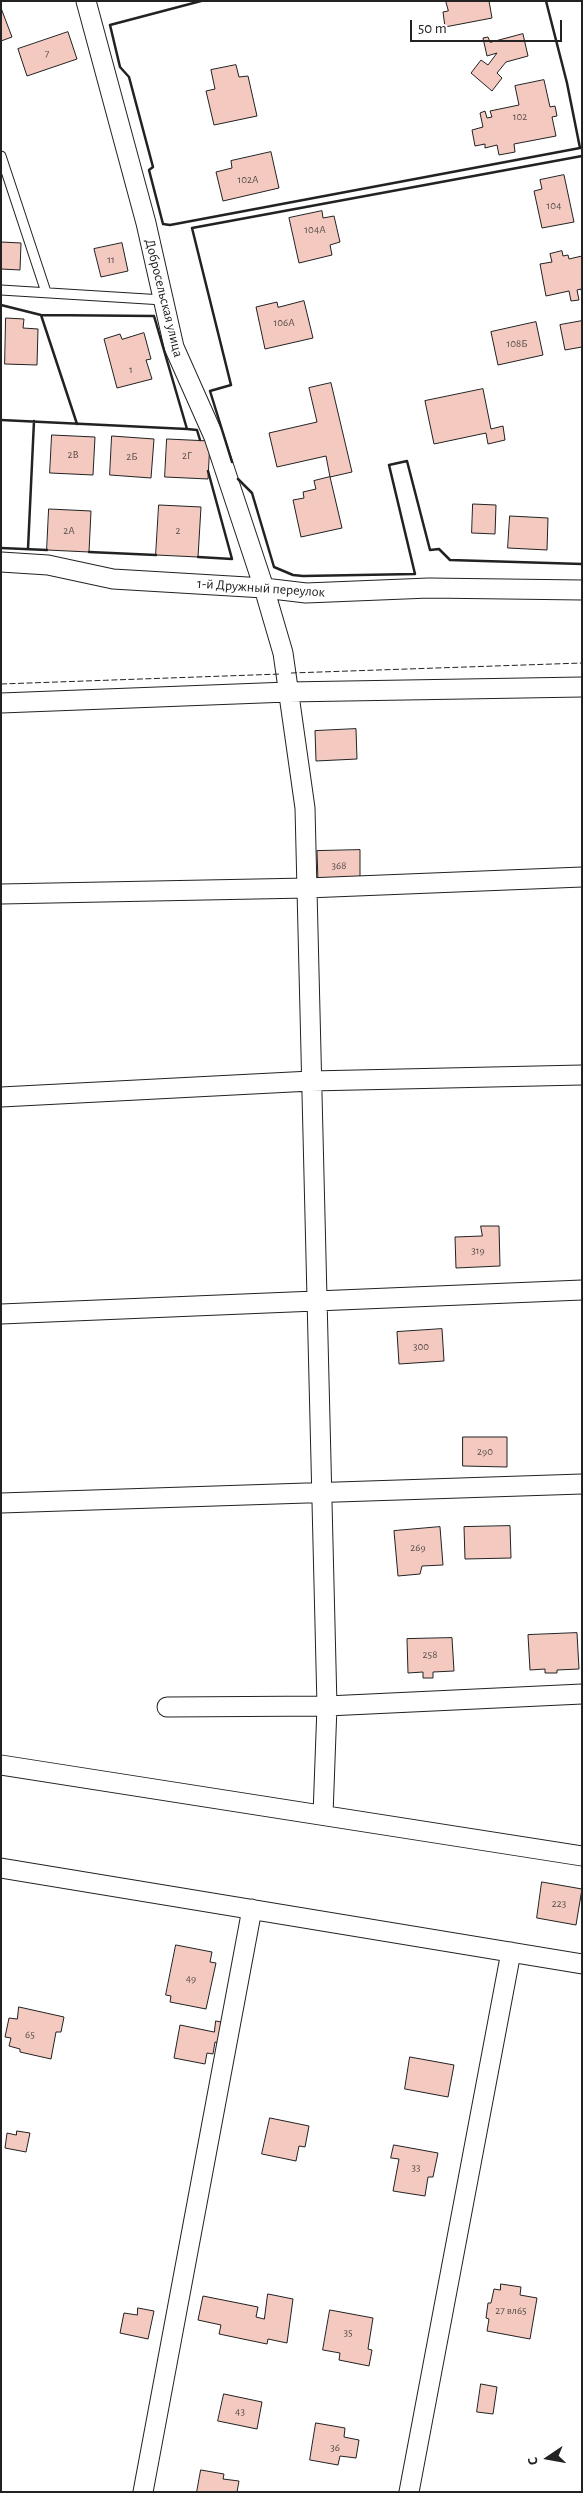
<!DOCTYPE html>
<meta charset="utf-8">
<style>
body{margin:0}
#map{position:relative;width:583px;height:2493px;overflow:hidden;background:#fff;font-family:"Alegreya Sans",sans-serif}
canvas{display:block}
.frame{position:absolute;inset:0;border:2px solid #222;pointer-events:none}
.north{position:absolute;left:523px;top:2433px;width:50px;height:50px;-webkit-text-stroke:4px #fff;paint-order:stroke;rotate:258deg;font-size:14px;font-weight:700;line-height:20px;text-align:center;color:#222}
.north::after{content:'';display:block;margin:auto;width:18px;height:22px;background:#222;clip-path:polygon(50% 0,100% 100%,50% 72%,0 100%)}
.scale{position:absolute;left:410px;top:20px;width:152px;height:22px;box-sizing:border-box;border:2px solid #222;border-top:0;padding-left:6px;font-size:15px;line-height:18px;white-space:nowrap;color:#222;-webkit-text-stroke:4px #fff;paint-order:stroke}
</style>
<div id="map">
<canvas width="583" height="2493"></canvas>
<div class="frame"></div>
<div class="north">С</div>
<div class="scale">50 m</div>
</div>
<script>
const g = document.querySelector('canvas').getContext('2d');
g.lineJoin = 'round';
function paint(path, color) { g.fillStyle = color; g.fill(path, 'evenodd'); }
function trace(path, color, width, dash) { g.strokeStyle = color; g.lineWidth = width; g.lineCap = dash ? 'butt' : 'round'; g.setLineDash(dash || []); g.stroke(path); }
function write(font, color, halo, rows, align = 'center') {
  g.font = font + ' "Alegreya Sans",sans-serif'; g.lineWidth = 4; g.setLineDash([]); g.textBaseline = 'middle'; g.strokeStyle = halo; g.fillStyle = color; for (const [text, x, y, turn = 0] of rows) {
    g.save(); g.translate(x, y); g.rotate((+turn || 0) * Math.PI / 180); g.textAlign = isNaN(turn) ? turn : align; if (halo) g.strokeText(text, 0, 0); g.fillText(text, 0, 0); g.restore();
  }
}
const building = new Path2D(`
 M446,1h43l3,17 -47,9 -2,-15 5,-1z
 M1,8l11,29 -11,4z
 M68,32l9,27 -50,17 -9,-27z
 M523,34l5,22 -22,6 -9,11 5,5 -10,13 -21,-18 10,-13 7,5 9,-12 -10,3 -4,-18 5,-1 2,5z
 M236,65l3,12 9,-1 9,40 -43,9 -8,-34 9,-2 -4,-19z
 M544,80l6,27 5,-1 2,10 -5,1 4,19 -42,8 1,8 -16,3 -2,-10 -12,3v-4l-10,2 -3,-16 11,-3 -3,-14 5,-2 2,7 5,-1 -2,-6 29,-6 -4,-19z
 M271,152l8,36 -56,13 -7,-29 16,-4 -1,-7z
 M564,175l10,47 -32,6 -8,-37 8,-2 -2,-9z
 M322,211l1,7 11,-2 6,26 -10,3 2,10 -33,8 -10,-45z
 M1,242l20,1 -1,27 -19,-1z
 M122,243l6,28 -27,6 -7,-28z
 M562,251l1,5 5,-1 1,4 13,-3v38l-1,-5 -4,1 2,10 -8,1 -2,-10 -23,5 -6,-32 12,-2 -2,-8z
 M304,301l9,37 -48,11 -9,-42 21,-5 1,5z
 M6,318l18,1 -1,9 15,1 -1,36 -32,-1z
 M582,321v26l-17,3 -5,-25z
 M536,322l7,33 -45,10 -7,-33z
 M144,333l7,26 -5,1 6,19 -35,9 -13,-49 16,-5 2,5z
 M331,383l21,89 -22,5 -4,-21 -49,11 -8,-34 48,-11 -8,-34z
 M483,389l8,40 12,-3 2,14 -17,4 -2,-11 -52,11 -9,-43z
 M52,435l43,2 -2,38 -43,-2z
 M112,436l42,3 -3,39 -41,-3z
 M167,439l43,2 -2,38 -43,-2z
 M330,477l12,51 -41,9 -8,-37 11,-2 -1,-6 13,-3 -2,-8z
 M473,504l23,1 -1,29 -23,-1z
 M159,505l42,2 -3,50 -42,-2z
 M49,509l42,2 -2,41 -42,-2z
 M510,516l38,2 -1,32 -39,-2z
 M356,729l1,30 -41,2 -1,-30z
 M360,850v31l-42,1 -1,-31z
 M481,1226h18l1,40 -44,2 -1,-31 27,-1z
 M442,1329l2,32 -45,3 -2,-32z
 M463,1437h44v30l-44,-1z
 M510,1526l1,32 -46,1 -1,-32z
 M440,1527l3,38 -21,1 -2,8 -22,2 -4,-45z
 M577,1633l2,36 -22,1v3h-12v-4l-15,1 -2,-35z
 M452,1638l2,33 -21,1v6h-10v-6l-15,1 -1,-34z
 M542,1882l40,7 -6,36 -39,-7z
 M176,1945l36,7 -2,10 6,1 -10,46 -36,-7 1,-6 -5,-1z
 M19,2007l45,10 -3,15h-5l-5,27 -31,-7v-3l-11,-3 2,-8 -6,-1 4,-19 8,1z
 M216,2021l10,2 -4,21 -7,-2 -2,12 -6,-1 -2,11 -31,-6 6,-33 34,7z
 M410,2057l44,8 -6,32 -43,-8z
 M270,2118l39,8 -4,21 -6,-1 -3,15 -34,-7z
 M17,2131l13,2 -4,19 -21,-4 2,-15 9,2z
 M394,2145l44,8 -5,24h-5l-3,19 -32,-5 6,-32 -8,-1z
 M501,2284l20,3 -1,8 17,3 -7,41 -43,-8 2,-12 -3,-1 2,-15h3l3,-14 6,1z
 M268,2294l25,5 -6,44 -19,-4 -1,5 -48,-10 2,-9 -23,-5 5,-24 55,11 -2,10 8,2z
 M138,2308l16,3 -6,28 -28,-6 4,-20 13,2z
 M330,2310l43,8 -5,31 4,1 -3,16 -30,-6 1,-7 -17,-3z
 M481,2384l16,3 -4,27 -16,-2z
 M224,2394l38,8 -5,27 -39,-8z
 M316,2423l29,5 -1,9 15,3 -3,18 -16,-2 -2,9 -28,-5z
 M201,2470l23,4 -1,5 16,2 -2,11h-40z`);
const service = new Path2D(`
 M1,156l45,136
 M1,290l162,10`);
const minor = new Path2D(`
 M86,1l60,222 28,124 40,90 50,151 19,65 3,21 19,134 22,898 -4,109
 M1,562l47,3 65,14 151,9 42,5 123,-5 153,2
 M1,703l287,-11 294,-5
 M1,894l306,-6 275,-11
 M1,1097l310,-16 271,-6
 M1,1314l581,-24
 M1,1503l581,-19
 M167,1707l160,-1 255,-12
 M1,1765l581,91
 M1,1868l581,96
 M143,2492l109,-583
 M409,2492l102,-540`);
const fence = new Path2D(`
 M291,673l291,-10
 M1,684l280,-10`);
const wall = new Path2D(`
 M201,1l-91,24 10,42 9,10 24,90 -4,3 14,54 7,1 410,-77 -13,-65 -21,-82
 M1,305l40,10 113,1 33,113 10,1 3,10
 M41,315l36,109
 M1,420l186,9
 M232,462l-22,-71 21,-6 -39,-157 390,-72
 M238,479l14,14 22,74 19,8 10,1 112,-2 -26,-109 18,-4 23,89 9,-1 11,11 132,4
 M1,548l46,2
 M28,549l6,-128
 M89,552l67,3
 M198,557l34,2 -24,-88`);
const numberNames = [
 ["7",47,54],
 ["102",520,117],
 ["102А",248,180],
 ["104",554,206],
 ["104А",315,230],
 ["11",111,260],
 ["106А",284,323],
 ["108Б",517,344],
 ["1",131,370],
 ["2В",73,455],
 ["2Г",187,456],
 ["2Б",132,457],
 ["2А",69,531],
 ["2",178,531],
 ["368",339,866],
 ["319",478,1251],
 ["300",421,1347],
 ["290",485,1452],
 ["269",418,1548],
 ["258",430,1655],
 ["223",559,1904],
 ["49",191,1979],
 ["65",30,2035],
 ["33",416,2168],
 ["27 вл65",511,2311],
 ["35",348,2333],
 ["43",240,2412],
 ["36",335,2448]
];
const streetNames = [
 ["Добросельская улица",164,298,76],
 ["1-й Дружный переулок",261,588,4]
];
paint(building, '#f3c9c0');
trace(building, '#222', 1);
trace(service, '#222', 11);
trace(minor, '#222', 21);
trace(service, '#fff', 9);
trace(minor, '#fff', 19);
trace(fence, '#222', 1, [6, 2.5]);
trace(wall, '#222', 2.5);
write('11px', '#564c4a', null, numberNames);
write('14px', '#222', '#fff', streetNames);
</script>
